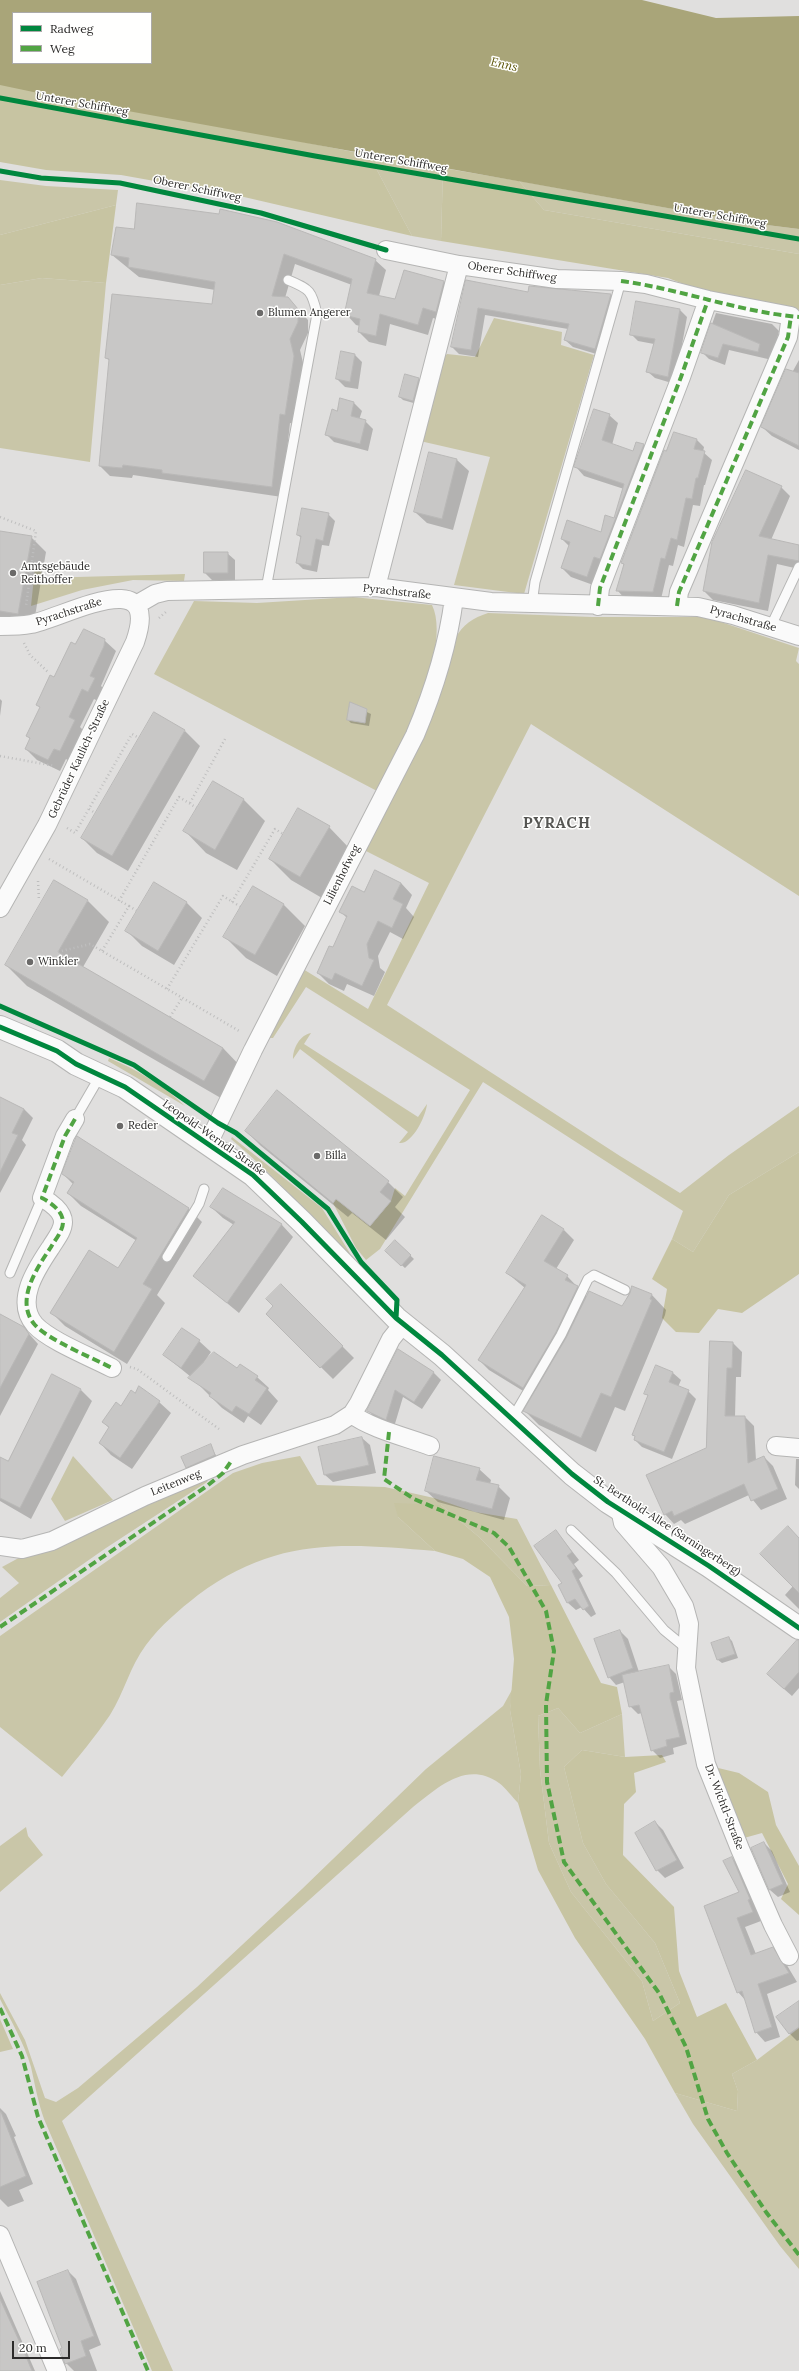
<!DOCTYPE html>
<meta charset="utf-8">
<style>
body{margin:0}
#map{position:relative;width:799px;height:2371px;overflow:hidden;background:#e0dfde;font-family:Lora,serif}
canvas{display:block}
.legend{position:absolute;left:12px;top:12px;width:140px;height:52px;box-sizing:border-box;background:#fffffe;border:1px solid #abaaa9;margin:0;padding:5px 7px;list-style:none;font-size:12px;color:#2c2b2a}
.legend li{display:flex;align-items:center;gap:8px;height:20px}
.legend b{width:20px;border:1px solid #abaaa9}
.scale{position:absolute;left:12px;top:2341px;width:58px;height:18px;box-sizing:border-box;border:2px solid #2c2b2a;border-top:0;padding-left:5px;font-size:12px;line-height:14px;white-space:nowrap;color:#2c2b2a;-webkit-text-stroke:3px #fffffe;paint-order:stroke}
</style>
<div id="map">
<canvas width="799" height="2371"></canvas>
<ul class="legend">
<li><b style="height:5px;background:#00873e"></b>Radweg</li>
<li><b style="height:5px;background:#51a443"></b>Weg</li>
</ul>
<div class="scale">20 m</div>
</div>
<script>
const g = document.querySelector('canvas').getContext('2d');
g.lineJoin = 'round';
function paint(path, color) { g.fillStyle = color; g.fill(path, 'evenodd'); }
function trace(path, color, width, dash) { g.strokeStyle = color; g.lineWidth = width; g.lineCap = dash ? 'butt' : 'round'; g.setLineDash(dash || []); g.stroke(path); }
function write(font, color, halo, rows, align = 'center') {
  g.font = font + ' Lora,serif'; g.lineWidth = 3; g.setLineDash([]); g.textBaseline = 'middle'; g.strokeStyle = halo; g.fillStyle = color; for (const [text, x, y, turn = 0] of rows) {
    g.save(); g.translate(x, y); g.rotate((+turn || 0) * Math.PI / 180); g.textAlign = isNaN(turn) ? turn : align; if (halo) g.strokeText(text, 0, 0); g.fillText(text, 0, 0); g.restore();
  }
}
const green = new Path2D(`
 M369,155l74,13 -2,73 -29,-5z
 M0,180l46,6 72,4 -2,15 -116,30z
 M519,181l232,42 48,6v25l-255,-44z
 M42,278l64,5 -16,179 -90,-14v-163z
 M494,318l68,14 -1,13 33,10 -70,239 -70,-9 36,-128 -70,-16 20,-80 7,-7 28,3z
 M42,566l-1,12 144,-4 -1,7 -51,-1 -51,10 -51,16 4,-39z
 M353,597l79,8c13,26 -4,83 -15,110 -11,26 -27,51 -40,76l-223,-117 40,-73 63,2z
 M488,613l104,4h114l93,31 -3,13 3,3v232l-268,-172 -144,281 233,151 60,37 49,-38 70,-49v46l-70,43 -36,57 -21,-13 11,-28 -200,-129 -103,167 -14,11 -10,-12 -23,-45 3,-4 34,27 21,-25 4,-13 10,8 65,-106 -164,-103 -33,51h-8l38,-69 65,40 61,-126 -65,-33 91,-211c8,-15 18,-21 33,-26z
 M311,1033l-7,11 114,73 9,-13c-1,12 -15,41 -28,39l9,-11 -108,-83 -7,10c0,-11 7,-24 18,-26z
 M109,1058c27,11 55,28 76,48l-77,-45z
 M232,1137l90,71 29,47 18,21c-46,-45 -88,-95 -138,-137z
 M73,1456l40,44 -48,21 -14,-22z
 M300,1456l17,29 68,2 49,11 41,14 42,7 34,66 -24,1 -48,-49 -38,-32 -43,12 37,34c-92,-8 -159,-14 -237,44 -19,15 -37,30 -52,50 -16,21 -22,48 -36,70 -14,21 -32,42 -48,62l-62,-50v-91l233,-163 29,-10z
 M211,1474l-4,8 -101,66 -106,74v-24l19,-15 -17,-16 24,-13z
 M513,1688l-3,22 11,64 -3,29c-6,-6 -12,-15 -19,-20 -33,-23 -61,5 -86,24l-351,314 111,250h-21l-108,-252c-6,-17 -9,-34 -13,-52 -7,-24 -20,-46 -31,-68v-6l25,47 20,58 11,4 22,-14 119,-101 105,-98 124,-120 77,-63z
 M558,1708l22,25 42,-19 3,43 -43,-7 -18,17 19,76 23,41 49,59 25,60 -27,18 -11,-40 -71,-89 -22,-49 -9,-73 -2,-54z
 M26,1827l2,9 15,19 -43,37v-46z
 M0,2019l13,30 -13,3z
 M799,2028v241l-19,-23 -87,-122 -18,-31 62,18 1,-20 -6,-17 25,-14z`);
const forest = new Path2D(`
 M0,82l369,73 43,81 -168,-39 -123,-22 -75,-5 -46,-8z
 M443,168l76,13 25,29 255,44v56l-90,-16 -41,-16 -227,-37z
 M116,205l-10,78 -64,-5 -42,7v-50z
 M799,1152v122l-57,39 -24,-4 -19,24 -23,-1 -14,-14 5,-29 -15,-10 20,-40 21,13 36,-57z
 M394,1503l47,2 38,32 48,49 24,-1 50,98 16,4 5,27 -42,19 -22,-25 -20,8 2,54 9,73 22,49 71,89 11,40 27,-18 -25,-60 -49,-59 -23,-41 -19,-76 18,-17 43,7 37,-2 4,7 -32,11 2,19 -12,12 -1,51 51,52 5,64 18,46 29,-14 31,57 -25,14 6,17 -1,20 -62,-18 -30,-54 -70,-101 -37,-68 -20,-67 3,-29 -11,-64 4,-51 -5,-42 -19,-40 -27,-18 -28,-8 -37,-34z
 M714,1767l25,6 29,19 8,33 23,41v49l-18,-16 7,-15 -26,-51 -18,5z`);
const water = new Path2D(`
 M0,0h642l74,18 83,-2v213l-48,-6 -651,-117 -100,-21zM13,13h138v50h-138z`);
const shadow = new Path2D(`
 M116,228l259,32 11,10 -7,26 17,4 48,-18 10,10 -8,30 -13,-4 -5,17 -38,-11 -4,22 -17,-4 -10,-10 1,-6 -4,-1 -10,-11 6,-29 -57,-21 -10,34h3l20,22v13l-8,17 4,17 -9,57 -5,-1 -8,74 -149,-22 -1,3 -22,-2 -10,-10 10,-105 -4,-3 107,-53 2,-15 -76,-13 -27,-22z
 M467,281l62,12 82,2 7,7 -15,54 -30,-9 -8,-7 3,-11 -83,-14 -7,42 -19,-3 -7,-7z
 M680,310l7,7 -12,67 -20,-6 -8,-7 7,-27 -16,-3 -7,-7z
 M716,313l56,11 7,7 -7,29 -43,-10 -4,15 -16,-6 -7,-7z
 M355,355l7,7 -4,27 -13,-2 -8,-8z
 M799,360v90l-27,-14 -10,-9z
 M419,379l3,3 -5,22 -14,-4 -3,-3z
 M341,400l13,3 8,8 -3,9 6,1 8,8 -5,22 -34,-9 -8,-8 12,-22z
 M609,415l9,8 -6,22 22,7 9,-7 9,9 -56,132 -25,-9 -9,-9 7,-22 -7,-7 40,-6 12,-14 10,-30 -40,-13 -8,-9z
 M674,433l23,7 7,7 -1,5 9,8 -7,25h-1l-4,21 -7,-1 -9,42 -6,-2 -5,21 -4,-1 -8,34h-36l-7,-8 7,-25 -3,-3z
 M430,453l27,7 12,11 -16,59 -26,-7 -12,-11z
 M781,487l9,9 -19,44 28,11v18l-22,-5 -9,47 -55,-11 -9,-9z
 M328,514l7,7 -6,25 -7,-1 -5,27 -14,-3 -6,-6 5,-24 -4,-4z
 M0,532l31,5 15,15 -13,76 -33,-5z
 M227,553l8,7v20h-23l-7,-7z
 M104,640l12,11 -15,35 4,4 -5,12 -6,-3 -14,28 5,5 -14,30 -5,-3 -6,12 -23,-11 -11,-11 4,-10 -2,-3 13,-28 -4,-4 38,-59z
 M0,699l2,2 -2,15z
 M350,704l21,10 -2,12 -18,-3 -3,-3z
 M185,731l15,15 -72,125 -31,-18 -15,-15z
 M213,782l31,18 21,21 -28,49 -31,-17 -21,-22z
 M329,827l21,22 -28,49 -31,-18 -21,-21z
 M401,883l11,12 -6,13 8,9 -11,22 -13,-7 -12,24 2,12 5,4 -11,24 -27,-12 -3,7 -15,-7 -11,-11 15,-24 14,-31 -6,-6 24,-19z
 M155,884l32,19 15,15 -28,47 -32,-19 -15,-15z
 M253,887l31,18 21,21 -28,50 -31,-18 -21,-21z
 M88,901l21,21 -26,45 140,81 21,22 -18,31 -199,-115 -21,-21z
 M0,1100l24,9 9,9 -11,22 4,5 -26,48z
 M246,1131l142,51 15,15 -8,10 10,10 -19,23 -34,-27 -4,4 -87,-71z
 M78,1138l111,71 13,13 -45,73 8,8 -38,61 -62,-38 -13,-13 67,-43 18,-29 -56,-35 -13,-13 5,-9 -10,-10z
 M223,1190l59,35 11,12 -54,76 -45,-37 40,-51 -11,-7 -12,-11z
 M564,1230l10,10 -18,29 11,7 20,21 35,11 10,-21 20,8 14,15 -1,5 -40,96 -10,-4 -19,45 -57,-27 -14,-14 8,-14 -44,-27 -10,-10 46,-72 -18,-15z
 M395,1241l19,18 -9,9 -19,-17z
 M281,1285l73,73 -21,21 -66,-65 7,-8z
 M0,1320l23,7 15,17 -38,72z
 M182,1329l17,12 12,11 -7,10 34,7 19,8 12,11 -1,2 10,11 -17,24 -13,-9 -4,7 -22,-15 -31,-31 -27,-22z
 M711,1342l22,1 9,9 -1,25h-5l-1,40h10l9,9 2,34 8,-3 9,9 14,33 -26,11 -12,-15 -64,29 -4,-4 -7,4 -9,-10 42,-65z
 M398,1350l35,22 8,8 -19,29 -19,-12 -9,30 -18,-8 -7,-8z
 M657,1366l16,7 8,7 -3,7 10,4 8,8 -24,60 -30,-12 -7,-7 1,-3 -3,-3 15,-38 -2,-3z
 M81,1390l11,11 -61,118 -31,-18v-38l9,-1z
 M159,1402l12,11 -39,56 -21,-14 -11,-12 10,-14 -7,-7 18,-15z
 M362,1438l8,7 6,28 -43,9 -8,-7z
 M210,1445l8,14 -28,12 -3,-4z
 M796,1459h3v30l-4,-4z
 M479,1469l12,11 -1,4 8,2 12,12 -6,22 -66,-18 -12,-11z
 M556,1531l23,29 -5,4 9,12 -4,3 17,35 -5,3 -9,-10 -6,3 -8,-7 -8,-18 4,-2z
 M799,1551v58l-14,-14 8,-9z
 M620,1631l8,8 11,33 29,-6 8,8 6,26 -5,1 10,43 -14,4 1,6 -14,4 -8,-8 -10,-37 -4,1 -8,-8 -5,-24 -9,3 -7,-8z
 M729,1638l3,3 6,17 -16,5 -4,-3 -6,-16z
 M799,1645v43l-7,8 -16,-14z
 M655,1822l8,8 21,38 -19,10 -8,-8 -21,-37z
 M764,1843l8,8 18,41 -12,5 -8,-7 -18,-41z
 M732,1858l9,9 20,54 -16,6 11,27 16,-6 10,9 15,25 -30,12 13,43 -15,5 -9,-10 -10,-31 -8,-9 -33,-86 35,-13z
 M799,2002v38l-2,1 -8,-8z
 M0,2108l6,6 10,22 -2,1 19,47 -14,6 5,11 -16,6 -8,-8z
 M68,2271l8,8 25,66 -12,5 8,21h-23l-8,-8 -3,-14z
 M0,2291l35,80h-35z`);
const building = new Path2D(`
 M137,203l82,11 1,-5 57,13 99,37 -9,34 28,6 9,-29 40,11 -8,31 -13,-4 -5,17 -38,-11 -4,22 -18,-4 2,-13 -16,-4 8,-36 -68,-25 -12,42 16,1 10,12v13l-8,17 4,17 -9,59 -5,-1 -8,73 -110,-14v-3l-39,-5 -1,3 -23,-2 10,-107 -4,-1 7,-64 100,10 3,-22 -87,-15 1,-9 -18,-3 5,-28 18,2z
 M466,280l62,12 1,-6 82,8 -16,55 -31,-9 5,-16 -91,-16 -7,42 -20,-3z
 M636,301l44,8 -12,68 -22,-5 9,-33 -25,-4z
 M711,323l49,21 -2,8 -35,-8 -5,14 -17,-5z
 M341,351l14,3 -5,28 -14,-3z
 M786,369l13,4v73l-38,-19z
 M405,374l14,4 -6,23 -14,-4z
 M340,398l14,4 -3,14 15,4 -6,24 -35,-9 7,-26 5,2z
 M594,409l16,5 -8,26 31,11 3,-9 8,2 -44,115 -6,-2 -7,20 -26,-9 9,-26 -9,-3 6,-19 34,12 4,-17 9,3 10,-34 -50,-17z
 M674,432l23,7 -3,10 11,2 -7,27h-2l-4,21 -6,-1 -9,42 -6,-2 -6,21 -4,-1 -8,34 -37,-1 8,-27 -3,-1 43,-113 2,1z
 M429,452l28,7 -15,60 -28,-7z
 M746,470l36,16 -23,50 40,9v16l-31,-6 -9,48 -56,-12 9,-49z
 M302,508l27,5 -6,28 -7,-2 -5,27 -15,-3 5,-27 -4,-1z
 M0,531l32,5 -14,78 -18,-3z
 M204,552h24v21h-24z
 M84,629l21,10 -1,7 -14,30 5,2 -7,14 -6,-3 -13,28 6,3 -15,31 -6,-2 -6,11 -23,-11 5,-11 -4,-2 14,-29 -4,-2 14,-30 4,2 17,-35 4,2z
 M350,702l17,7 -2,14 -18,-3z
 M154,712l31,18 -73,126 -31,-18z
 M213,781l31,18 -29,51 -32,-19z
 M298,808l32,18 -30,51 -31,-18z
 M375,870l26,13 -8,16 10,5 -11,24 -14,-7 -11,23 2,14 5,2 -12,26 -27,-13 -3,7 -15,-7 12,-27 4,1 14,-31 -8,-4 13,-26 12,6z
 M54,880l34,20 -30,52 165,96 -19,33 -199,-116z
 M154,882l33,20 -29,49 -33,-20z
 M253,886l31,18 -29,51 -32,-18z
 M277,1090l112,91 -9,11 11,9 -21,25 -34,-27 -3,4 -88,-72z
 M0,1097l24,12 -12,24 6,2 -18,37z
 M77,1136l112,72 -46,76 9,5 -38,63 -64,-39 39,-63 29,18 19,-30 -70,-45 7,-11 -12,-8z
 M223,1188l59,36 -55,79 -34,-27 42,-54 -25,-15z
 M542,1215l22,14 -20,32 24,14 -3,5 13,6 -22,46 -33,56 -45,-28 48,-75 -20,-12z
 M395,1240l16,15 -10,11 -16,-15z
 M281,1284l62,62 -23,22 -54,-54 7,-8 -7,-7z
 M632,1286l20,8 -2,5 2,1 -41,97 -10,-4 -20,45 -58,-27 43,-73 23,-47 33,15 8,-13z
 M0,1314l24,13 5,7 -29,54z
 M182,1328l18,12 -19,28 -18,-13z
 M710,1341l23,1 -1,26h-5l-2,48h20l3,47 16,-7 14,33 -27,12 -7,-17 -70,32 -2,-5 -8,4 -18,-40 60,-27z
 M398,1349l36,23 -20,30 -19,-12 -9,30 -19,-9z
 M214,1352l23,16 3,-4 18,12 -3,4 12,8 -18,26 -13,-8 -4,6 -23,-16 2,-3 -23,-15z
 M656,1365l17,7 -4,10 20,8 -25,62 -30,-12 1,-4 -3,-1 16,-40 -4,-1z
 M52,1374l29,15 -61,119 -20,-10v-41l8,4z
 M139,1386l21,15 -40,57 -21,-15 10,-16 -7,-5 14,-20 5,4 10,-16 4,3z
 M362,1437l7,28 -45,10 -6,-28z
 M211,1444l4,11 -29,13 -5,-11z
 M434,1456l46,12 -4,12 23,5 -7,24 -67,-18z
 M788,1526l11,12v55l-39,-39z
 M556,1530l16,22 -5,4 9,12 -4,3 17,35 -6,4 -8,-11 -8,4 -9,-18 4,-2 -28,-37z
 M620,1630l13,38 -25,10 -14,-39z
 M729,1637l6,17 -18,6 -6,-17z
 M797,1640h2v32l-15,17 -17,-15z
 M669,1665l5,27 -4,1v5l10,39 -14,3 1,6 -16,5 -12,-46 -10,2 -7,-32z
 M655,1821l22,39 -21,11 -21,-38z
 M764,1842l19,42 -14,6 -18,-42z
 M732,1857l18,42 -2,1 5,12 -16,6 14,37 22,-8 16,26 -31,11 14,43 -17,6 -13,-42 -5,2 -33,-87 35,-14 -16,-31z
 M799,2001v26l-10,7 -13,-17z
 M1,2112l25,64 -26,11v-74z
 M68,2270l26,66 -13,5 5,15 -21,8 -5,-15 2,-1 -25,-66z
 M0,2299l25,55 7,17h-32z`);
const path = new Path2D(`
 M0,517l36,14 -10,75
 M159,618l8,-7
 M24,643l6,12 19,18
 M0,756l55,10
 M190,803l35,-64
 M89,809l6,4
 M67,828l8,5 57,-99 7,4
 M49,859l80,47 -27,45
 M38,881l1,20
 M119,901l60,-104 18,11
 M232,902l43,-73 8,5
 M129,906l8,5
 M58,952l32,-8 151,88
 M167,989l56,-93 18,11
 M170,1017l12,-19
 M130,1367l7,2 82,60`);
const service = new Path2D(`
 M266,589l51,-275c-5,-23 -7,-25 -29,-34
 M532,604l3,-22 86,-301
 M771,626l28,-59
 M75,1119l25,-43
 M167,1257l32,-53 5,-15
 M10,1273l32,-75
 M512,1419l49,-84 27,-56 6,-4 31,15
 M571,1530l45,43 48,57 23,19`);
const minor = new Path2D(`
 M386,250l73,15 98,14 64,2 25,3 62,16 83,16 -3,21 -109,255 -2,14
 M376,587l83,-322
 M136,605l19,-11 12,-3 209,-4 115,15 207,5 35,8 66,21
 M598,606l2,-18 81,-211 27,-77
 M0,626c10,0 21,0 31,-2 32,-6 132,-63 104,18l-88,183 -47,83
 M75,1119l-10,17 -23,62c8,4 21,13 21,24 0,9 -8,18 -12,25 -14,21 -37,54 -16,78 15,16 56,32 77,43
 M208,1144l45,-94 162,-315c19,-45 33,-89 39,-137
 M352,1414c17,14 57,24 78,32
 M776,1446l23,2
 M620,1509l3,14 38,44 23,39 5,18 -3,44 20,96 34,85 33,76 16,31
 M0,1546l22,3 30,-8 93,-45 98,-41 92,-30 17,-11 7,-11 32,-64 12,-15
 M0,2235l57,136`);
const tertiary = new Path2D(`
 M0,1027l57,24 19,13 49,23 128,88 49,47 94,96 46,37 130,119 36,28 101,64 90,62`);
const quiet = new Path2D(`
 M621,281c60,8 118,31 178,36
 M598,606l2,-18 81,-211 27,-77
 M677,606l2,-14 109,-255 3,-21
 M75,1119l-10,17 -23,62c8,4 21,13 21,24 0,9 -8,18 -12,25 -14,21 -37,54 -16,78 15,16 56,32 77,43
 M389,1432l-5,47 30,20 80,34 15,14 37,64 8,40 -8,53 1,78 17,80 95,131 27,54 22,72 19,34 39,59 33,43
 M0,1627l207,-141 16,-13 9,-13
 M0,2008l22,48 16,61 110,254`);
const cycleway = new Path2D(`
 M0,98l315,58 484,83
 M0,171l41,7 79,5 141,30 125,37
 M0,1006l134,59 84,58 18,10 92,76 33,53 36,38 -1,18
 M0,1027l57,24 19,13 49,23 128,88 49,47 94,96 46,37 130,119 36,28 101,64 90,62`);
const markers = [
 [260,313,4,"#6b6a69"],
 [13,573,4,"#6b6a69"],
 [30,962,4,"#6b6a69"],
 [120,1126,4,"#6b6a69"],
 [317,1156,4,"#6b6a69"]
];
const streetNames = [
 ["Unterer Schiffweg",82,104,10],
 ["Unterer Schiffweg",401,161,10],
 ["Oberer Schiffweg",197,189,12],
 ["Unterer Schiffweg",720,216,10],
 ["Oberer Schiffweg",512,272,8],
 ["Pyrachstraße",397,592,6],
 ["Pyrachstraße",69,612,-18],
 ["Pyrachstraße",743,619,16],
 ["Gebrüder Kaulich-Straße",79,759,-65],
 ["Lilienhofweg",342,875,-63],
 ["Leopold-Werndl-Straße",214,1138,35],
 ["Leitenweg",176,1483,-22],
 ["St. Berthold-Allee (Sarningerberg)",667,1526,33],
 ["Dr. Wichtl-Straße",724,1807,69]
];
const poiNames = [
 ["Blumen Angerer",268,313],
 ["Amtsgebäude",21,567],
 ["Reithoffer",21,580],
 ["Winkler",38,962],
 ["Reder",128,1126],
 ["Billa",325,1156]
];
const waterNames = [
 ["Enns",504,65,13]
];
const districtNames = [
 ["PYRACH",557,824]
];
paint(green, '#c9c6a8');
paint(forest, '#c7c4a2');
paint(water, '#a9a579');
paint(shadow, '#0003');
paint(building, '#c8c7c6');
trace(building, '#b9b8b7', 1);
trace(service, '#b5b5b4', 11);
trace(minor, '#b5b5b4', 20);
trace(tertiary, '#b5b5b4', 24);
trace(path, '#bebebe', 2.5, [1, 3]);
trace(service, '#fafafa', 9);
trace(minor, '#fafafa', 18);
trace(tertiary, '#fafafa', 22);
trace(quiet, '#51a443', 4, [8, 4]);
trace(cycleway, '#00873e', 5);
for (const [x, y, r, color] of markers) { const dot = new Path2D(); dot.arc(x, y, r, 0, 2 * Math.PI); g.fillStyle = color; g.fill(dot); trace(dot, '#fffffe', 1.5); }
write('11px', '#2c2b2a', '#fffffe', streetNames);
write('11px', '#2c2b2a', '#fffffe', poiNames, 'left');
write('italic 12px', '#5b5406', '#fffffe', waterNames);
g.letterSpacing = '1px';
write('bold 15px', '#555552', '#fffffe', districtNames);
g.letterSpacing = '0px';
</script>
